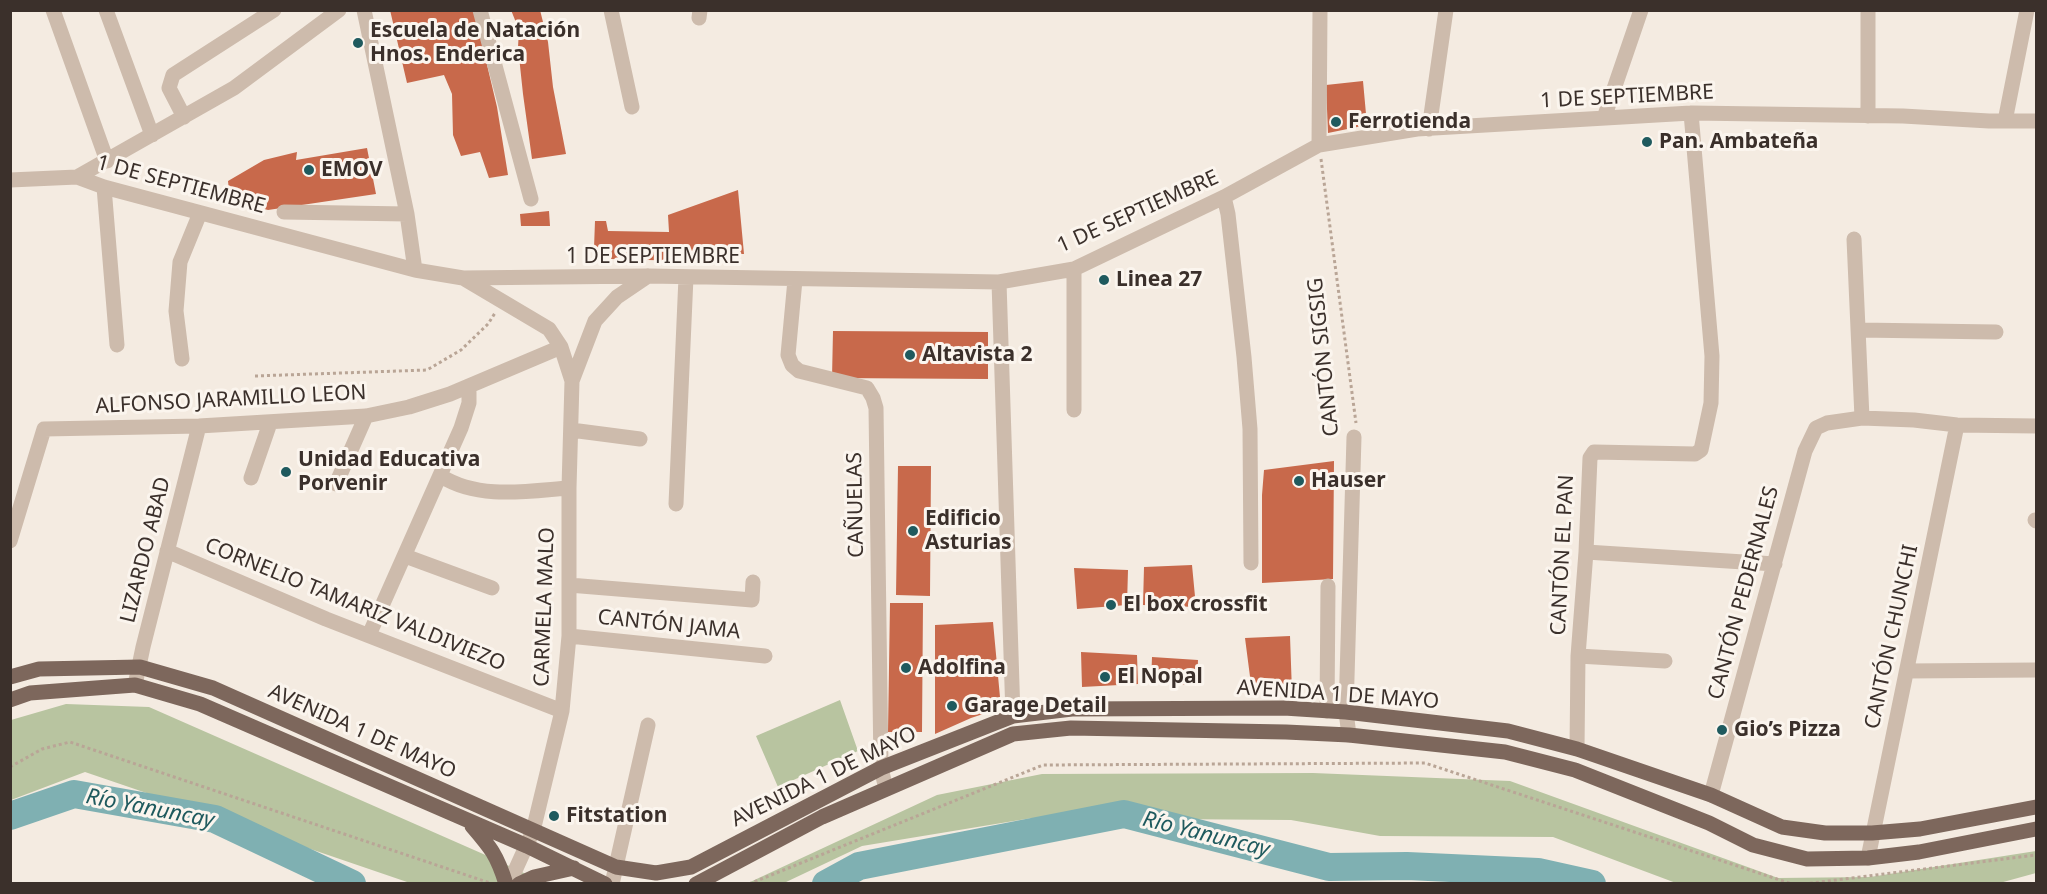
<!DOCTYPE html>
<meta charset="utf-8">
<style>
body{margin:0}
#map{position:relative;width:2047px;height:894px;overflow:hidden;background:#f4ebe1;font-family:"Noto Sans",sans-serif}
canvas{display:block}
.frame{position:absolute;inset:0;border:12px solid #3b302b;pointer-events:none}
</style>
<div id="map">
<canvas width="2047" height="894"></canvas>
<div class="frame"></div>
</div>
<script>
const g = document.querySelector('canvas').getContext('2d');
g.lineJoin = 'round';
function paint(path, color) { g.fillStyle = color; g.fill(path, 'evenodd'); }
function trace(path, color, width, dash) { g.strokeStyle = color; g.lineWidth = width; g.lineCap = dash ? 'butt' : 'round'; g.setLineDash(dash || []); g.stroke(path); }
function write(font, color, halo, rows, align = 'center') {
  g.font = font + ' "Noto Sans",sans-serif'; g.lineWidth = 6; g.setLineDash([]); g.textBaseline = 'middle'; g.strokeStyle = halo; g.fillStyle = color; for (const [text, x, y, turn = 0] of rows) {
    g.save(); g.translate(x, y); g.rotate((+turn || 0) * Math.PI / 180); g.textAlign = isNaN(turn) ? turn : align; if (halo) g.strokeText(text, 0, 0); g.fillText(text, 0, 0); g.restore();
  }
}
const green = new Path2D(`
 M840,700l18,51 -80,36 -22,-51z
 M66,704l83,3 341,150 55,26h-135l-325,-111 -74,28v-80z
 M1313,773l197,8 268,97 92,-1 166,-26v22l-40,11 -320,-1 -123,-46 -173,-1 -89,-16 -259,-2 -170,28 -78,37h-36l189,-88 105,-21z`);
const river = new Path2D(`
 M10,816l64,-22 141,25 137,65
 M826,884l33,-18 265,-52 205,53 78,-1 131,6 54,12`);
const building = new Path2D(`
 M390,10h84l23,97 11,68 -19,3 -9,-26 -19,4 -8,-21 -1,-41 -8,-19 -37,8z
 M511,10h29l8,32 5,45 13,67 -34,5 -9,-65 -5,-47 1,-17z
 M1363,81l4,44 -39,8 -2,-48z
 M367,148l9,46 -108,16 -38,-10 -2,-19 36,-21 33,-8 -1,8z
 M738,190l6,64h-22l1,8 -112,-3 1,-12 -18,1 1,-27h11l2,10 61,1 -1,-17z
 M549,211l1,15h-29l-1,-12z
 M833,331l155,1v47l-156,-1z
 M1334,461l-1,118 -71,4v-88l2,-25z
 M898,466h33l-1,130 -34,-1z
 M1192,565l4,42 -53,-2 1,-38z
 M1074,568l54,2 -1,35 -50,4z
 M890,603h33l-1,129h-34z
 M993,622l8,86 -30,10 -36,16v-109z
 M1290,636l2,56h-40l-7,-54z
 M1081,652l56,3 1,29 -56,3z
 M1152,657l46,3 -1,25 -46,-2z`);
const path = new Path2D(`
 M1321,159l35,264
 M255,376l172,-6 34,-20 27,-26 7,-11
 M10,767l32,-18 28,-7 420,141
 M749,884l294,-119 382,-2 367,121
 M1804,884l232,-29`);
const minor = new Path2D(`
 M53,10l54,151
 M106,10l46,125
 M364,10l43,204 8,56
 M480,10l51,189
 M611,10l21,97
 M699,18l1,-8
 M1868,116v-106
 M184,117l-15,-29 4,-13 101,-65
 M1604,118l37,-108
 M2005,121l22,-111
 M1429,129l17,-119
 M1319,145l1,-135
 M77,177l157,-89 105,-78
 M10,180l67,-3 27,10 311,83 48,8 185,-2 351,6 75,-13 150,-72 95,-52 98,-16 274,-16 212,3 86,5h47
 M104,187l13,158
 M1224,197l4,17 16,143 6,72 1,134
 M284,212l123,2
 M1854,239l8,179
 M1074,269v141
 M463,278l86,51 12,18 11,34
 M795,280l-7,75 4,10 7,6 68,17 6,10 3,10 5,360 5,21
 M999,282l14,434
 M1859,330l137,2
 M182,359l-6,-48 4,-49 20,-49
 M571,430l69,9
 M441,476c37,24 87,15 128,12
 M251,478l19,-55
 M336,484l30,-68
 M676,504l10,-227
 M2035,520l1,1
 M10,541l34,-112 155,-3 167,-10 43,-9 41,-13 111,-47
 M167,551l159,68 236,92
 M1586,552l189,12
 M405,556l87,32
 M569,585l183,15 1,-18
 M369,635l92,-207 8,-25v-16
 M569,636l196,20
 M1578,656l87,5
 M1907,671l129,-1
 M135,685l8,-38 56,-221
 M1327,711l1,-125
 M1349,735l-3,-23 8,-275
 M1577,749l1,-93 8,-104 4,-94 4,-6 101,2 6,-4 10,-47 1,-47 -21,-243
 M1711,795l94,-344 11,-23 11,-5 35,-5 52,2 43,5 79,1
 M1868,858l89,-433
 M509,884l24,-53 29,-120 7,-75v-148l3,-107 23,-60 22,-24 31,-21
 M612,884l36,-159`);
const major = new Path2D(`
 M10,677l29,-8 101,-2 73,21 403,179 40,6 35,-6 190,-99 132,-52 59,-7 212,-1 62,4 162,19 69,18 134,46 71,32 43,6h47l48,-4 116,-22
 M10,700l20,-7 105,-8 65,19 327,142 78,38
 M472,826c19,22 25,29 34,58
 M519,884l15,-7 40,-9
 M696,884l126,-67 191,-83 58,-6 215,4 63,3 156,17 70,18 134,53 44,22 54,14 61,-1 51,-6 117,-23`);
const markers = [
 [358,43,6,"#1f5a5e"],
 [1336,122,6,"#1f5a5e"],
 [1647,142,6,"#1f5a5e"],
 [309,170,6,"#1f5a5e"],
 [1104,280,6,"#1f5a5e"],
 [910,355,6,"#1f5a5e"],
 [286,472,6,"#1f5a5e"],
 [1299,481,6,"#1f5a5e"],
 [913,531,6,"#1f5a5e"],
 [1111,605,6,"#1f5a5e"],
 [906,668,6,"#1f5a5e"],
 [1105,677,6,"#1f5a5e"],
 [952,706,6,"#1f5a5e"],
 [1722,730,6,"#1f5a5e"],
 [554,816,6,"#1f5a5e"]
];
const poiNames = [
 ["Escuela de Natación",370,31],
 ["Hnos. Enderica",370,55],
 ["Ferrotienda",1348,122],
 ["Pan. Ambateña",1659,142],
 ["EMOV",321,170],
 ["Linea 27",1116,280],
 ["Altavista 2",922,355],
 ["Unidad Educativa",298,460],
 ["Porvenir",298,484],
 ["Hauser",1311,481],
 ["Edificio",925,519],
 ["Asturias",925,543],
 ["El box crossfit",1123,605],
 ["Adolfina",918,668],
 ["El Nopal",1117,677],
 ["Garage Detail",964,706],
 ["Gio’s Pizza",1734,730],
 ["Fitstation",566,816]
];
const streetNames = [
 ["1 DE SEPTIEMBRE",1627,97,-3],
 ["1 DE SEPTIEMBRE",181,185,15],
 ["1 DE SEPTIEMBRE",1138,212,-24],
 ["1 DE SEPTIEMBRE",653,257],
 ["CANTÓN SIGSIG",1324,357,-96],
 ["ALFONSO JARAMILLO LEON",231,400,-3],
 ["CAÑUELAS",856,505,-91],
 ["LIZARDO ABAD",146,550,-76],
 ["CANTÓN EL PAN",1563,555,-87],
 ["CANTÓN PEDERNALES",1744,593,-75],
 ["CORNELIO TAMARIZ VALDIVIEZO",355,605,22],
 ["CARMELA MALO",545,607,-88],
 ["CANTÓN JAMA",669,625,6],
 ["CANTÓN CHUNCHI",1892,637,-78],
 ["AVENIDA 1 DE MAYO",1338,695,4],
 ["AVENIDA 1 DE MAYO",362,732,24],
 ["AVENIDA 1 DE MAYO",824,777,-26]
];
const waterNames = [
 ["Río Yanuncay",150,809,11],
 ["Río Yanuncay",1206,835,14]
];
paint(green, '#b8c4a0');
trace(river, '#7fb0b2', 28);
paint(building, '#c8694b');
trace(path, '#b9a596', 3, [3, 3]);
trace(minor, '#cdbbac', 15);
trace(major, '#7d675c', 15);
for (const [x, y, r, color] of markers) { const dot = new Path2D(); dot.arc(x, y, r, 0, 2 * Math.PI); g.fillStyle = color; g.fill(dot); trace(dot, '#fbf5ee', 2); }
write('bold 21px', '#3b302b', '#fbf5ee', poiNames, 'left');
write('21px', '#3b302b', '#fbf5ee', streetNames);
write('italic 22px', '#1f5a5e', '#fbf5ee', waterNames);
</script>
